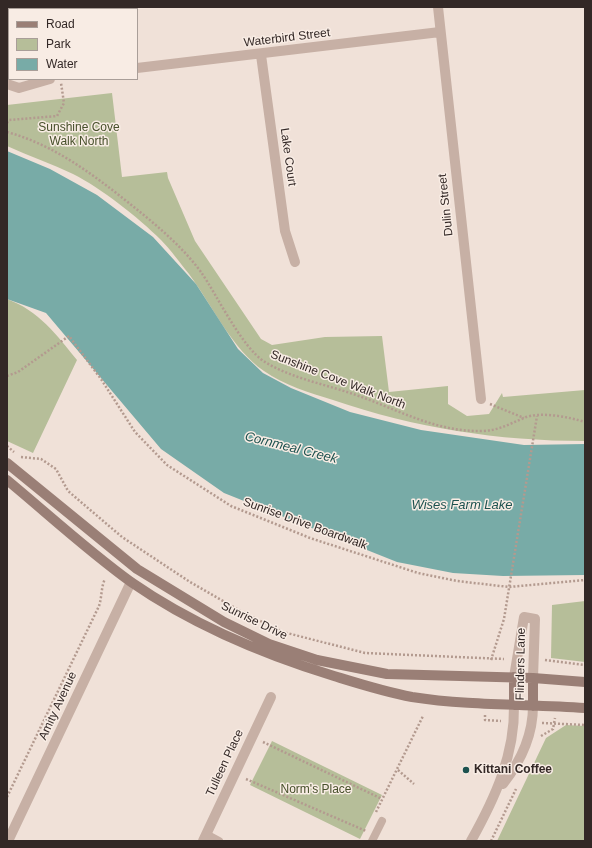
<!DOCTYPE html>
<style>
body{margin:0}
#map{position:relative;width:592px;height:848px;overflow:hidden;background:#f0e1d8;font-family:Helvetica,sans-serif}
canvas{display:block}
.frame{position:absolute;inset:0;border:8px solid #332826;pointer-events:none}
.legend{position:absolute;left:8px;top:8px;width:130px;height:72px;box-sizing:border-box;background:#f8ece4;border:1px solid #a99e98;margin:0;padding:5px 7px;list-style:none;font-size:12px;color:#332826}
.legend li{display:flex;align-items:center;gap:8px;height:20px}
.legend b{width:20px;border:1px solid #a99e98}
</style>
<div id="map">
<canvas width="592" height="848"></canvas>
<div class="frame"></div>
<ul class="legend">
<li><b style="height:5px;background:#9a7f76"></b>Road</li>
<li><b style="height:11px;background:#b6be99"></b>Park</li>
<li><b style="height:11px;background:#78aba7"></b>Water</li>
</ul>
</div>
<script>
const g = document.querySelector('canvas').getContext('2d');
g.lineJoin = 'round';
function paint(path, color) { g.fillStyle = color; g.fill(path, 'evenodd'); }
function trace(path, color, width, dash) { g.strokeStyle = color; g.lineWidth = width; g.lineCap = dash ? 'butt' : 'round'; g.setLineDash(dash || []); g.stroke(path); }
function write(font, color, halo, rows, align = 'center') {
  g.font = font + ' Helvetica,sans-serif'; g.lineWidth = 3; g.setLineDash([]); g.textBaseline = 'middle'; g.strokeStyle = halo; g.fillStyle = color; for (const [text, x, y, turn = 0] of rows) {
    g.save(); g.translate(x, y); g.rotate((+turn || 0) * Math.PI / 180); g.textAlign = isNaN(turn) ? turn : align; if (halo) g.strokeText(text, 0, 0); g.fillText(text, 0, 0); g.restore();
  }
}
const green = new Path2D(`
 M112,93l10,84 45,-5 1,6 27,63 66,98 11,6 53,-8 57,-1 7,56 59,-6v18l19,12 22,-2 13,-21 1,4 82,-7v51c-87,0 -170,-13 -252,-41 -23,-7 -49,-15 -69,-29 -32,-22 -52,-66 -75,-97 -9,-11 -18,-24 -28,-34 -23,-23 -60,-52 -88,-66 -21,-10 -44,-18 -66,-28v-41z
 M7,299c32,12 49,35 70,61l-44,93 -26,-12z
 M585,601v61l-34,-4 1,-53z
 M566,725l19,1v115h-88l49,-103z
 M272,741l110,54 -22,44 -110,-54z`);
const water = new Path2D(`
 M7,151l43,18 47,26 56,42 43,47 42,65 25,24 28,15 59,24 71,18 103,15 61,-1v131l-82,1 -50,-3 -56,-11 -173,-69 -63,-44 -115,-136 -39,-14z`);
const path = new Path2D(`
 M7,123l2,-3 48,-4 7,-13 -3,-20
 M7,132c47,13 84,41 122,71 26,21 52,42 72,69 16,23 41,76 64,90 26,16 59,22 88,32 42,14 82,38 128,37 17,0 28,-7 43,-13 15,-7 45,-1 61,4
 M7,376l11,-4 51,-36 32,43 34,53 32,33 64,41 79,32 108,35 39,8 52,6 76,-7
 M490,404l34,14
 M7,446l7,6
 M21,457l20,2 15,10 12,22 54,46 68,45 54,31 39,19 82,21 139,6
 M491,660l13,-41 33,-203
 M545,660l40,5
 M485,715v5l16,1
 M542,723l43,2
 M541,736l12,-7 2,-11
 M263,742l119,57
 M398,770l16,14
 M246,779l120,52
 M7,797l92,-191c3,-9 2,-19 6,-27
 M376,812l47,-96
 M491,841l25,-52`);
const lane = new Path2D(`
 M206,834l13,7
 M372,841l10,-20`);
const street = new Path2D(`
 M19,7l1,2
 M438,7l43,392
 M261,55l24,176 10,31
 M137,68l303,-36
 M7,84l12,4 31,-9
 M514,677l10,-60 11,2 -2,59
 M503,784c18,-23 30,-49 30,-78
 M8,841l123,-259
 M203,841l68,-144
 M471,841c24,-43 44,-86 43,-136`);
const secondary = new Path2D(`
 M7,463l130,106 87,53 45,22 48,16 70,14 146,4 52,4
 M7,480c41,34 81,71 124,102 62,43 131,72 203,94 26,8 51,16 78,21 57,9 115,7 173,11
 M514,677v28
 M533,678v28`);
const markers = [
 [466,770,4,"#1d524f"]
];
const streetNames = [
 ["Waterbird Street",287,38,-7],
 ["Lake Court",288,157,82],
 ["Dulin Street",446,205,-96],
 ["Sunshine Cove Walk North",338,380,21],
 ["Sunrise Drive Boardwalk",305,524,20],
 ["Sunrise Drive",254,621,26],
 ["Flinders Lane",521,664,-89],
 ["Amity Avenue",58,706,-65],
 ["Tulleen Place",225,763,-65]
];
const parkNames = [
 ["Sunshine Cove",79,128],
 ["Walk North",79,142],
 ["Norm's Place",316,790]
];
const poiNames = [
 ["Kittani Coffee",474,770]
];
const waterNames = [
 ["Cornmeal Creek",291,448,14],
 ["Wises Farm Lake",462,505]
];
paint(green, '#b6be99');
paint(water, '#78aba7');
trace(path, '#b39a8f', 2.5, [2, 2]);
trace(lane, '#c7b0a5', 8);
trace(street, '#c7b0a5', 10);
trace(secondary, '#9a7f76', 10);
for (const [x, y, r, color] of markers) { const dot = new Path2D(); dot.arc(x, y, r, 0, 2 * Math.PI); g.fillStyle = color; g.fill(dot); trace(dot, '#f8ece4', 1.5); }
write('12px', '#332826', '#f8ece4', streetNames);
write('12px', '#47502b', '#f8ece4', parkNames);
write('bold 12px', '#332826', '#f8ece4', poiNames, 'left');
write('italic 13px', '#1d524f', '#f8ece4', waterNames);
</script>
